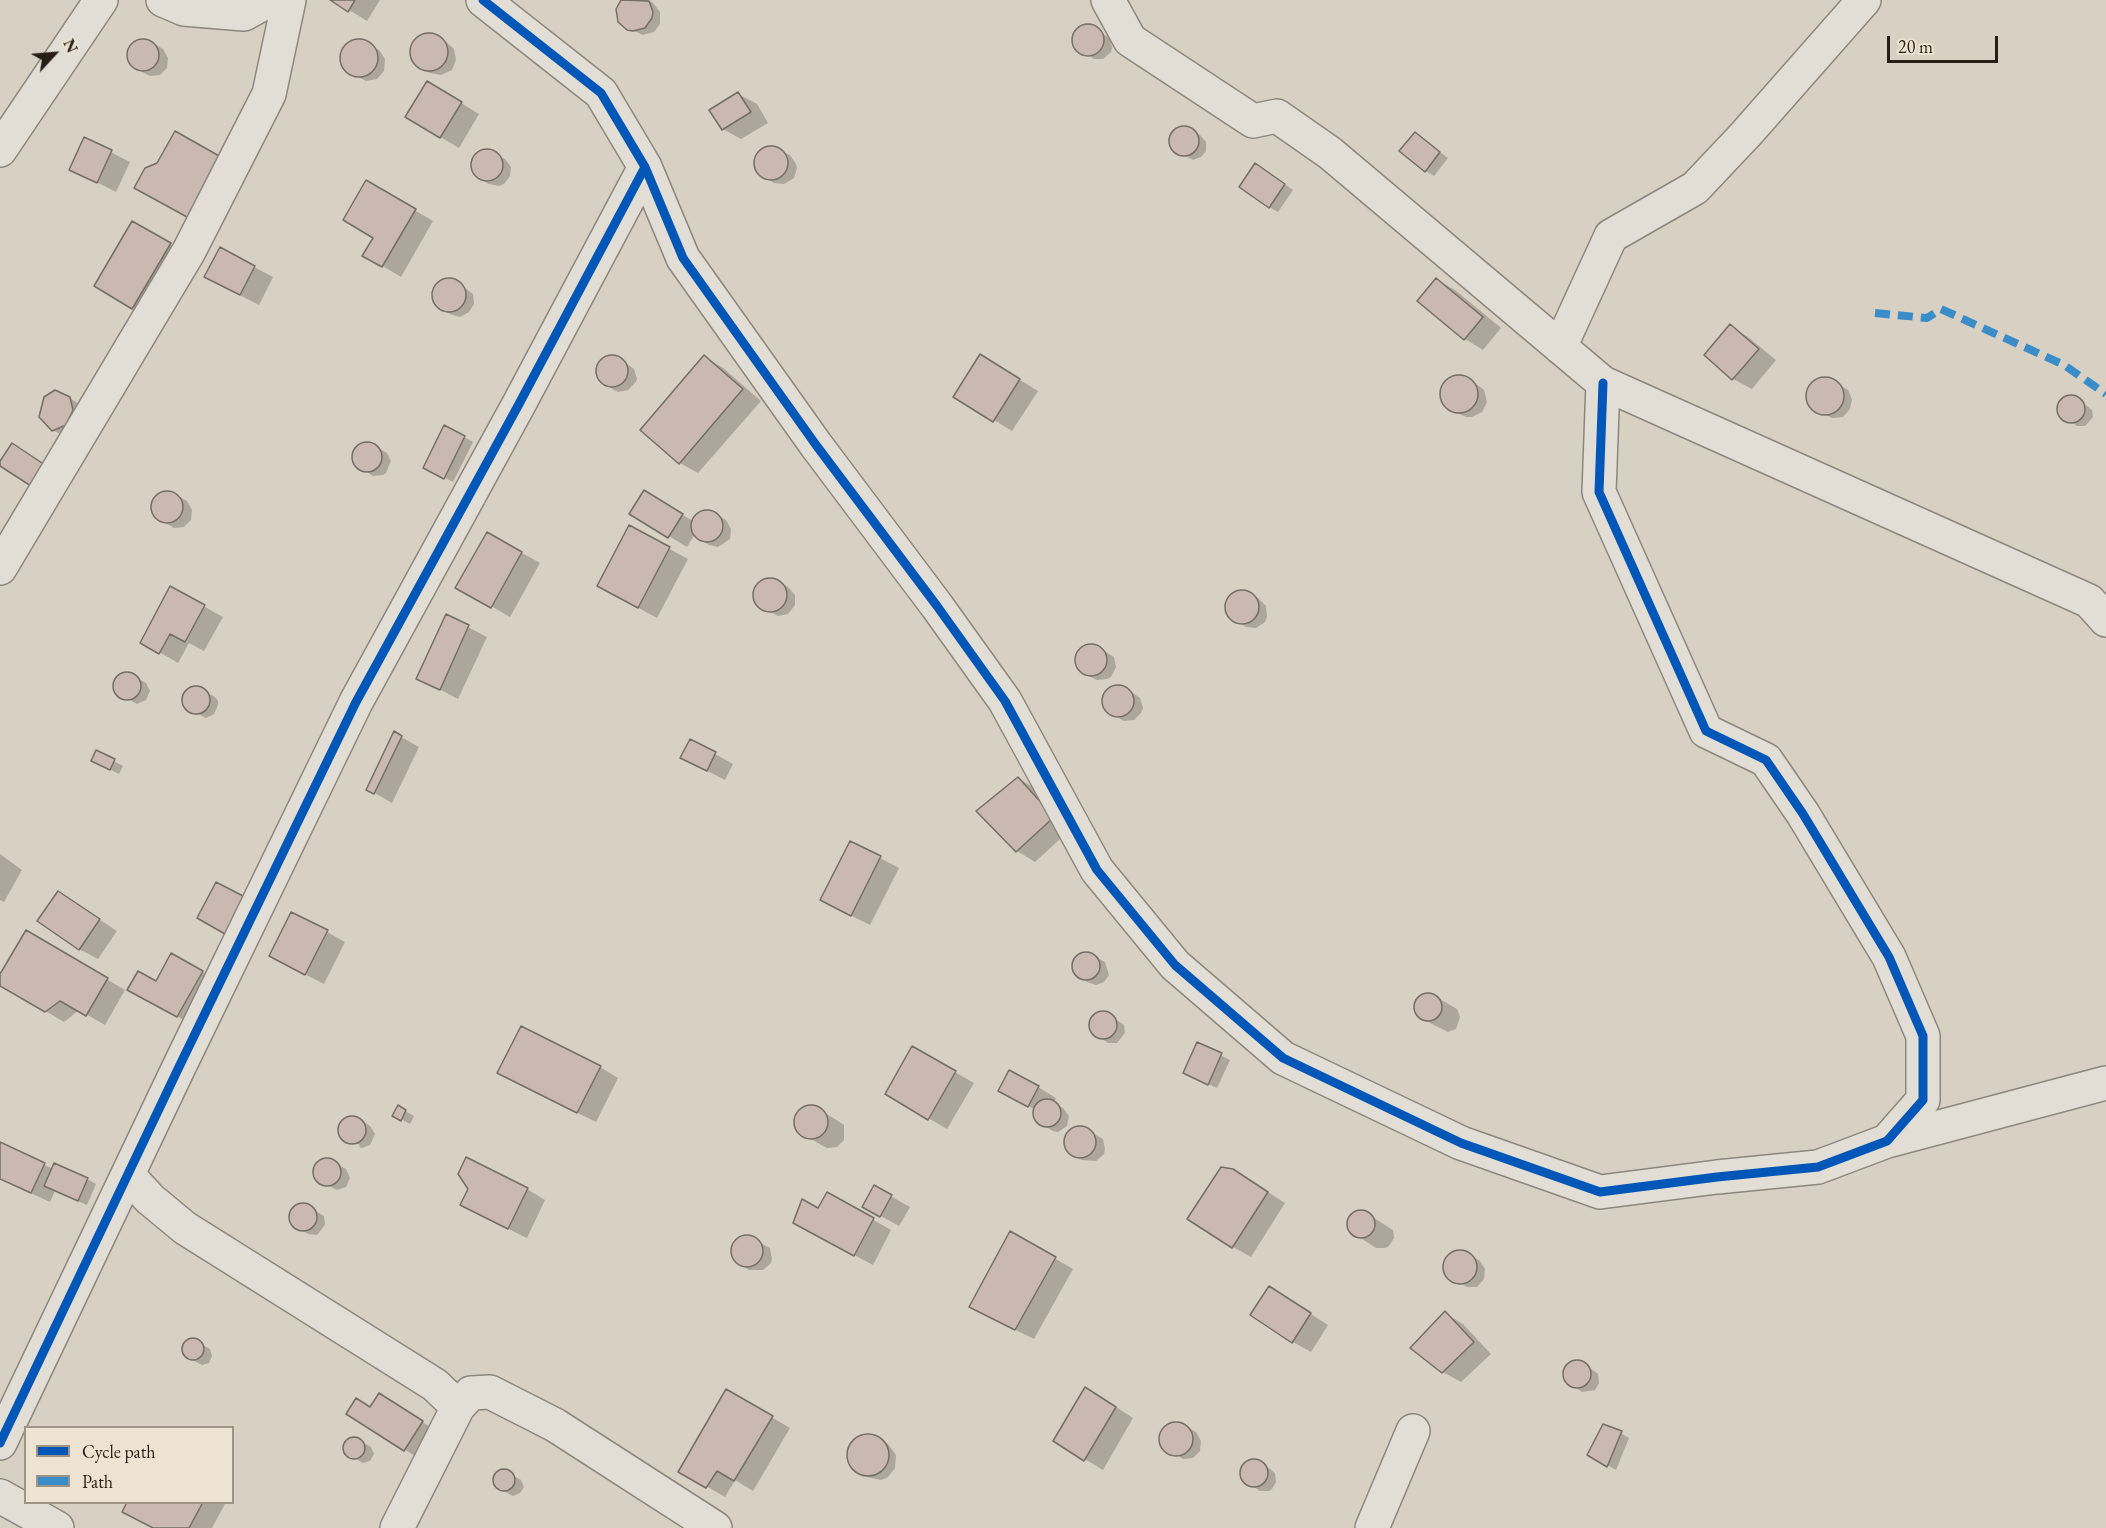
<!DOCTYPE html>
<style>
body{margin:0}
#map{position:relative;width:2106px;height:1528px;overflow:hidden;background:#d8d0c2;font-family:"EB Garamond",serif}
canvas{display:block}
.legend{position:absolute;left:24px;top:1426px;width:210px;height:78px;box-sizing:border-box;background:#ece3d2;border:2px solid #9e9486;margin:0;padding:8px 10px;list-style:none;font-size:18px;color:#281e15}
.legend li{display:flex;align-items:center;gap:12px;height:30px}
.legend b{width:30px;border:2px solid #9e9486}
.north{position:absolute;left:24px;top:24px;width:60px;height:60px;-webkit-text-stroke:4px #ece3d2;paint-order:stroke;rotate:64deg;font-size:16px;font-weight:700;line-height:24px;text-align:center;color:#281e15}
.north::after{content:'';display:block;margin:auto;width:21px;height:27px;background:#281e15;clip-path:polygon(50% 0,100% 100%,50% 72%,0 100%)}
.scale{position:absolute;left:1887px;top:36px;width:111px;height:27px;box-sizing:border-box;border:3px solid #281e15;border-top:0;padding-left:8px;font-size:18px;line-height:21px;white-space:nowrap;color:#281e15;-webkit-text-stroke:4px #ece3d2;paint-order:stroke}
</style>
<div id="map">
<canvas width="2106" height="1528"></canvas>
<ul class="legend">
<li><b style="height:8px;background:#0057b8"></b>Cycle path</li>
<li><b style="height:8px;background:#3a8dc8"></b>Path</li>
</ul>
<div class="north">N</div>
<div class="scale">20 m</div>
</div>
<script>
const g = document.querySelector('canvas').getContext('2d');
g.lineJoin = 'round';
function paint(path, color) { g.fillStyle = color; g.fill(path, 'evenodd'); }
function trace(path, color, width, dash) { g.strokeStyle = color; g.lineWidth = width; g.lineCap = dash ? 'butt' : 'round'; g.setLineDash(dash || []); g.stroke(path); }
const shadow = new Path2D(`
 M333,0h47l-13,21z
 M624,0h24l5,3 7,9v12l-6,8 -11,3 -15,-7 -9,-24z
 M1089,26l21,12 2,10 -1,4 -8,7h-9l-18,-11 -3,-10 2,-4 6,-7z
 M430,34l15,7 9,8 2,11 -4,10 -11,5 -11,-2 -9,-6 -8,-8 -1,-12 7,-9z
 M139,41h10l14,8 5,9 -1,10 -7,7 -10,1 -4,-2 -10,-6 -6,-7 -1,-10z
 M353,42h11l5,3 10,5 6,9 -1,12 -7,8 -11,2 -20,-11 -3,-5 -1,-11 2,-5z
 M428,83l51,31 -20,34 -52,-31z
 M738,94l19,10 11,19 -27,16 -18,-10z
 M1182,128l9,2 9,5 6,7v9l-5,6 -8,3 -17,-9 -3,-3 -1,-12 6,-7z
 M1415,133l33,25 -14,18 -8,-5z
 M85,139l45,23 -14,30 -45,-23z
 M770,147l20,8 6,9 1,4 -3,10 -10,6 -10,-1 -17,-12 -2,-11 5,-9z
 M486,151l19,8 6,8 -1,9 -6,8 -5,2 -10,-2 -9,-5 -7,-8 -1,-5 3,-9z
 M1264,170l29,20 -15,22 -9,-5z
 M367,182l66,39 -32,56 -37,-22 11,-18z
 M133,223l55,32 -37,63 -55,-33z
 M254,267l19,10 -14,28 -35,-18z
 M445,279l11,2 17,13 1,10 -5,8 -9,5 -10,-3 -10,-5 -6,-9 -2,-5 4,-10z
 M1437,280l18,10 46,38 -18,22 -18,-11 -46,-38z
 M1730,326l18,11 28,23 -24,29 -19,-10 -27,-24z
 M607,357h10l17,12 3,10 -2,4 -7,7 -10,2 -4,-2 -10,-6 -6,-7 -1,-10 6,-8z
 M705,357l18,11 38,33 -63,72 -18,-10z
 M999,367l39,24 -26,40 -57,-35z
 M1459,376l12,4 13,10 3,12 -5,10 -10,5h-6l-11,-5 -9,-6 -3,-5 -1,-11 6,-10z
 M1822,379l11,2 15,9 4,9 -2,10 -7,8 -11,1 -20,-11 -4,-11 4,-11z
 M70,398l9,6 2,11 -19,20 -9,-5z
 M2077,398l15,12 1,7 -8,9h-8l-18,-14 1,-7 5,-6z
 M464,437l9,5 -20,40 -20,-10z
 M369,443l18,10 4,8 -5,12 -3,2 -10,1 -17,-11 -2,-8 6,-11z
 M163,493h10l14,8 5,9 -1,10 -7,7 -10,1 -18,-11 -4,-9 3,-9z
 M663,503l30,18 1,-3 8,-6h10l14,8 5,9 -1,10 -12,8 -9,-2 -10,-6 -4,-5 -8,13 -56,-34z
 M629,527l59,32 -31,59 -40,-22z
 M488,534l52,29 -30,54 -52,-30z
 M768,579l11,2 9,6 7,8v10l-7,9 -10,2 -19,-10 -4,-9 1,-10z
 M171,588l52,29 -19,34 -15,-8 -11,20 -36,-21z
 M1244,591l14,7 8,8 1,11 -2,5 -9,6 -10,-1 -18,-12 -1,-13 7,-8z
 M447,616l40,21 -29,62 -40,-21z
 M1086,646h10l18,11 2,10 -5,10 -4,2 -10,1 -14,-7 -6,-8v-10z
 M128,673l18,10 4,8 -4,9 -9,4 -18,-10 -4,-8 4,-9z
 M1123,686l17,12 3,10 -2,5 -7,7 -10,1 -18,-10 -3,-15 6,-7z
 M196,687l19,10 3,4v4l-4,9 -8,4 -19,-10 -3,-4v-5l3,-8z
 M394,733l25,14 -27,56 -24,-14z
 M97,752l26,14 -4,8 -18,-9z
 M715,754l18,10 -8,16 -43,-22z
 M1018,778l18,11 36,39 -37,34 -18,-11z
 M851,843l48,25 -29,57 -30,-15z
 M0,854l22,16 -18,32 -4,-2z
 M58,893l59,38 -19,28 -19,-10z
 M26,932l99,58 -20,35 -26,-15 -15,12 -64,-38v-7z
 M327,932l18,10 -21,42 -35,-18z
 M1088,953l17,9 4,13 -5,7 -8,3 -9,-3 -12,-9 -2,-9 4,-7z
 M202,972l18,10 -24,45 -67,-38z
 M1426,995l12,3 19,11 3,8 -4,12 -8,3 -28,-14 -5,-12 4,-7z
 M1105,1012l19,13 1,8 -8,10h-9l-16,-11 -2,-8 4,-7z
 M1198,1044l32,16 -13,28 -24,-11z
 M913,1048l61,35 -27,46 -60,-35z
 M600,1067l18,11 -22,44 -79,-39z
 M1038,1087l18,11 -2,5 9,5 6,8 -2,10 -9,6 -5,-1 -14,-8 -5,-9 2,-4 -18,-9z
 M398,1107l16,9 -4,8 -16,-9z
 M812,1107h4l28,18v15l-7,7 -10,1 -4,-2 -19,-11 -7,-8 -1,-9 6,-8z
 M349,1117l9,1 12,8 5,8 -5,11 -8,3 -3,-1 1,-2 -16,-5 -5,-8 1,-8z
 M1080,1126l23,13 2,10 -1,5 -8,7 -14,-1 -9,-5 -7,-8v-9l5,-8z
 M1,1144l52,25 34,10 9,5 -9,21 -32,-14 -5,11 -50,-23z
 M328,1160l18,9 4,9 -4,9 -9,3 -18,-9 -4,-9 4,-8z
 M1252,1182l33,21 -34,54 -18,-10z
 M874,1187l36,20 -11,19 -35,-19z
 M527,1189l18,11 -18,38 -47,-23z
 M828,1194l63,36 -18,35 -60,-32 6,-23z
 M304,1204l20,12 1,9 -8,10 -9,-1 -16,-11 -2,-8 7,-10z
 M1363,1211l30,19 1,8 -5,8 -4,2h-9l-26,-17 -1,-8 6,-10z
 M1011,1233l62,36 -39,70 -45,-22z
 M747,1236l23,12 2,11 -1,4 -8,7h-14l-9,-6 -6,-7 -1,-10 5,-8z
 M1466,1252l14,9 5,8 -1,10 -7,8h-10l-18,-10 -3,-4v-10l5,-8z
 M1270,1288l58,37 -17,27 -18,-10z
 M1445,1313l18,11 28,30 -30,28 -18,-10z
 M193,1340l17,9 2,7 -3,7 -7,2 -17,-9 -2,-8 3,-6z
 M1574,1362l12,3 12,9 1,9 -4,7 -13,2 -16,-11 -2,-8 3,-8z
 M727,1391l63,37 -37,63 -18,-11 -10,17 -45,-26z
 M1104,1399l29,19 -30,52 -48,-29z
 M397,1406l43,27 -17,28 -75,-47 23,-6z
 M1171,1424h11l14,8 5,9 -1,10 -7,7 -10,1 -18,-11 -3,-4v-10l5,-8z
 M1621,1433l8,5 -13,32 -27,-16z
 M873,1436l15,8 8,11 -1,13 -8,10 -6,2 -14,-3 -9,-5 -5,-5 -4,-10 3,-12 9,-8z
 M355,1438l16,9 3,7 -4,7 -7,2 -16,-9 -3,-7 4,-7z
 M1252,1460l8,1 15,12 1,9 -4,7 -3,2h-9l-17,-11 -2,-9 3,-7z
 M505,1471l16,9 3,7 -4,6 -7,3 -17,-9 -1,-8 3,-6z
 M148,1502h78l-14,26h-58z`);
const building = new Path2D(`
 M330,0h25l-7,12z
 M621,0l28,1 4,11 -1,6 -7,10 -12,3 -6,-1 -9,-8 -2,-13z
 M1072 40a16 16 0 1 1 32 0a16 16 0 1 1-32 0Z
 M410 52a19 19 0 1 1 38 0a19 19 0 1 1-38 0Z
 M127 55a16 16 0 1 1 32 0a16 16 0 1 1-32 0Z
 M340 58a19 19 0 1 1 38 0a19 19 0 1 1-38 0Z
 M427,81l35,21 -22,36 -35,-21z
 M738,92l13,20 -29,18 -13,-20z
 M1169 141a15 15 0 1 1 30 0a15 15 0 1 1-30 0Z
 M175,131l46,26 -34,60 -53,-29 11,-20 12,-5z
 M1415,132l25,20 -15,20 -26,-21z
 M84,137l28,13 -15,33 -28,-13z
 M754 163a17 17 0 1 1 34 0a17 17 0 1 1-34 0Z
 M471 165a16 16 0 1 1 32 0a16 16 0 1 1-32 0Z
 M1255,163l30,21 -16,24 -30,-21z
 M366,180l50,29 -34,58 -20,-11 11,-18 -30,-18z
 M132,221l39,22 -39,66 -38,-23z
 M220,247l35,19 -15,29 -36,-18z
 M432 295a17 17 0 1 1 34 0a17 17 0 1 1-34 0Z
 M1436,278l47,39 -19,23 -47,-39z
 M1730,324l29,25 -27,31 -28,-25z
 M980,354l40,25 -27,43 -40,-25z
 M596 371a16 16 0 1 1 32 0a16 16 0 1 1-32 0Z
 M704,355l39,34 -64,75 -39,-34z
 M1440 394a19 19 0 1 1 38 0a19 19 0 1 1-38 0Z
 M1806 396a19 19 0 1 1 38 0a19 19 0 1 1-38 0Z
 M55,390l15,7 3,13 -7,15 -14,6 -13,-14 5,-20z
 M2057 409a14 14 0 1 1 28 0a14 14 0 1 1-28 0Z
 M444,425l21,11 -21,43 -21,-11z
 M352 457a15 15 0 1 1 30 0a15 15 0 1 1-30 0Z
 M12,443l33,22 -14,21 -31,-20v-5z
 M644,490l39,24 -15,24 -39,-24z
 M151 507a16 16 0 1 1 32 0a16 16 0 1 1-32 0Z
 M691 526a16 16 0 1 1 32 0a16 16 0 1 1-32 0Z
 M629,525l41,22 -32,61 -41,-22z
 M487,532l35,20 -31,56 -36,-20z
 M753 595a17 17 0 1 1 34 0a17 17 0 1 1-34 0Z
 M170,586l35,19 -20,37 -15,-8 -11,20 -19,-11z
 M1225 607a17 17 0 1 1 34 0a17 17 0 1 1-34 0Z
 M446,614l23,11 -29,65 -24,-11z
 M1075 660a16 16 0 1 1 32 0a16 16 0 1 1-32 0Z
 M113 686a14 14 0 1 1 28 0a14 14 0 1 1-28 0Z
 M1102 701a16 16 0 1 1 32 0a16 16 0 1 1-32 0Z
 M182 700a14 14 0 1 1 28 0a14 14 0 1 1-28 0Z
 M394,731l8,5 -28,58 -8,-4z
 M690,739l26,13 -9,19 -27,-13z
 M96,750l19,9 -5,11 -19,-9z
 M1018,777l36,40 -38,35 -40,-41z
 M850,841l31,15 -30,60 -31,-16z
 M216,882l29,15 -20,37 -28,-16z
 M58,891l42,28 -21,31 -42,-29z
 M291,912l37,18 -23,45 -36,-19z
 M26,930l82,48 -22,38 -26,-15 -15,11 -45,-26v-12z
 M1072 966a14 14 0 1 1 28 0a14 14 0 1 1-28 0Z
 M171,953l32,18 -26,46 -50,-27 11,-19 18,10z
 M1414 1007a14 14 0 1 1 28 0a14 14 0 1 1-28 0Z
 M1089 1025a14 14 0 1 1 28 0a14 14 0 1 1-28 0Z
 M521,1026l80,40 -24,47 -80,-40z
 M1197,1042l25,11 -14,32 -25,-12z
 M912,1046l44,25 -28,49 -43,-26z
 M1009,1070l30,16 -11,21 -30,-16z
 M1033 1113a14 14 0 1 1 28 0a14 14 0 1 1-28 0Z
 M398,1105l8,5 -5,11 -9,-5z
 M794 1122a17 17 0 1 1 34 0a17 17 0 1 1-34 0Z
 M338 1130a14 14 0 1 1 28 0a14 14 0 1 1-28 0Z
 M1064 1142a16 16 0 1 1 32 0a16 16 0 1 1-32 0Z
 M0,1142l45,21 -14,30 -31,-14z
 M466,1157l62,31 -20,41 -48,-24 8,-16 -10,-15z
 M313 1172a14 14 0 1 1 28 0a14 14 0 1 1-28 0Z
 M54,1163l34,15 -10,23 -34,-15z
 M1221,1167l12,2 35,23 -36,56 -45,-29z
 M874,1185l18,10 -12,22 -18,-10z
 M827,1192l47,26 -20,38 -61,-33 9,-24 16,9z
 M289 1217a14 14 0 1 1 28 0a14 14 0 1 1-28 0Z
 M1347 1224a14 14 0 1 1 28 0a14 14 0 1 1-28 0Z
 M1010,1231l46,26 -41,73 -46,-23z
 M731 1251a16 16 0 1 1 32 0a16 16 0 1 1-32 0Z
 M1443 1267a17 17 0 1 1 34 0a17 17 0 1 1-34 0Z
 M1269,1286l42,27 -19,30 -42,-28z
 M1445,1311l29,31 -32,31 -32,-25z
 M182 1349a11 11 0 1 1 22 0a11 11 0 1 1-22 0Z
 M1563 1374a14 14 0 1 1 28 0a14 14 0 1 1-28 0Z
 M1085,1387l31,20 -32,54 -31,-20z
 M726,1389l47,27 -39,65 -17,-10 -11,17 -28,-16z
 M379,1393l44,28 -19,30 -58,-37 10,-16 14,9z
 M1159 1439a17 17 0 1 1 34 0a17 17 0 1 1-34 0Z
 M1603,1424l19,7 -15,36 -20,-12z
 M847 1455a21 21 0 1 1 42 0a21 21 0 1 1-42 0Z
 M343 1448a11 11 0 1 1 22 0a11 11 0 1 1-22 0Z
 M1240 1473a14 14 0 1 1 28 0a14 14 0 1 1-28 0Z
 M493 1480a11 11 0 1 1 22 0a11 11 0 1 1-22 0Z
 M127,1502h76l-14,26h-36l-31,-16z`);
const minor = new Path2D(`
 M163,0l21,9 60,5 25,-14
 M483,0l118,93 44,74 38,91 133,187 121,161 68,95 92,169 78,95 108,93 178,85 139,49 117,-15 101,-10 69,-26 36,-41v-64l-34,-79 -86,-143 -37,-54 -60,-29 -107,-239 4,-109
 M1108,0l22,40 123,81 24,-5 53,37 273,230 486,218 17,19
 M0,150l101,-150
 M1560,347l51,-111 84,-48 51,-54 118,-134
 M0,568l189,-317 80,-157 20,-94
 M1887,1141l219,-58
 M128,1175l22,24 35,29 250,157 23,22
 M0,1443l178,-374 178,-367 163,-298 126,-237
 M0,1496l57,32
 M397,1528l61,-121 13,-14 19,-1 65,33 160,103
 M1372,1528l41,-97`);
const quiet = new Path2D(`
 M1875,313l52,5 14,-9 123,56 42,29`);
const cycleway = new Path2D(`
 M483,0l118,93 44,74 38,91 133,187 121,161 68,95 92,169 78,95 108,93 178,85 139,49 117,-15 101,-10 69,-26 36,-41v-64l-34,-79 -86,-143 -37,-54 -60,-29 -107,-239 4,-109
 M0,1443l178,-374 178,-367 163,-298 126,-237`);
paint(shadow, '#0003');
paint(building, '#cab9b0');
trace(building, '#746e66', 1.5);
trace(minor, '#8c877e', 36);
trace(minor, '#e2ded6', 33);
trace(quiet, '#3a8dc8', 8, [15, 8]);
trace(cycleway, '#0057b8', 9);
</script>
